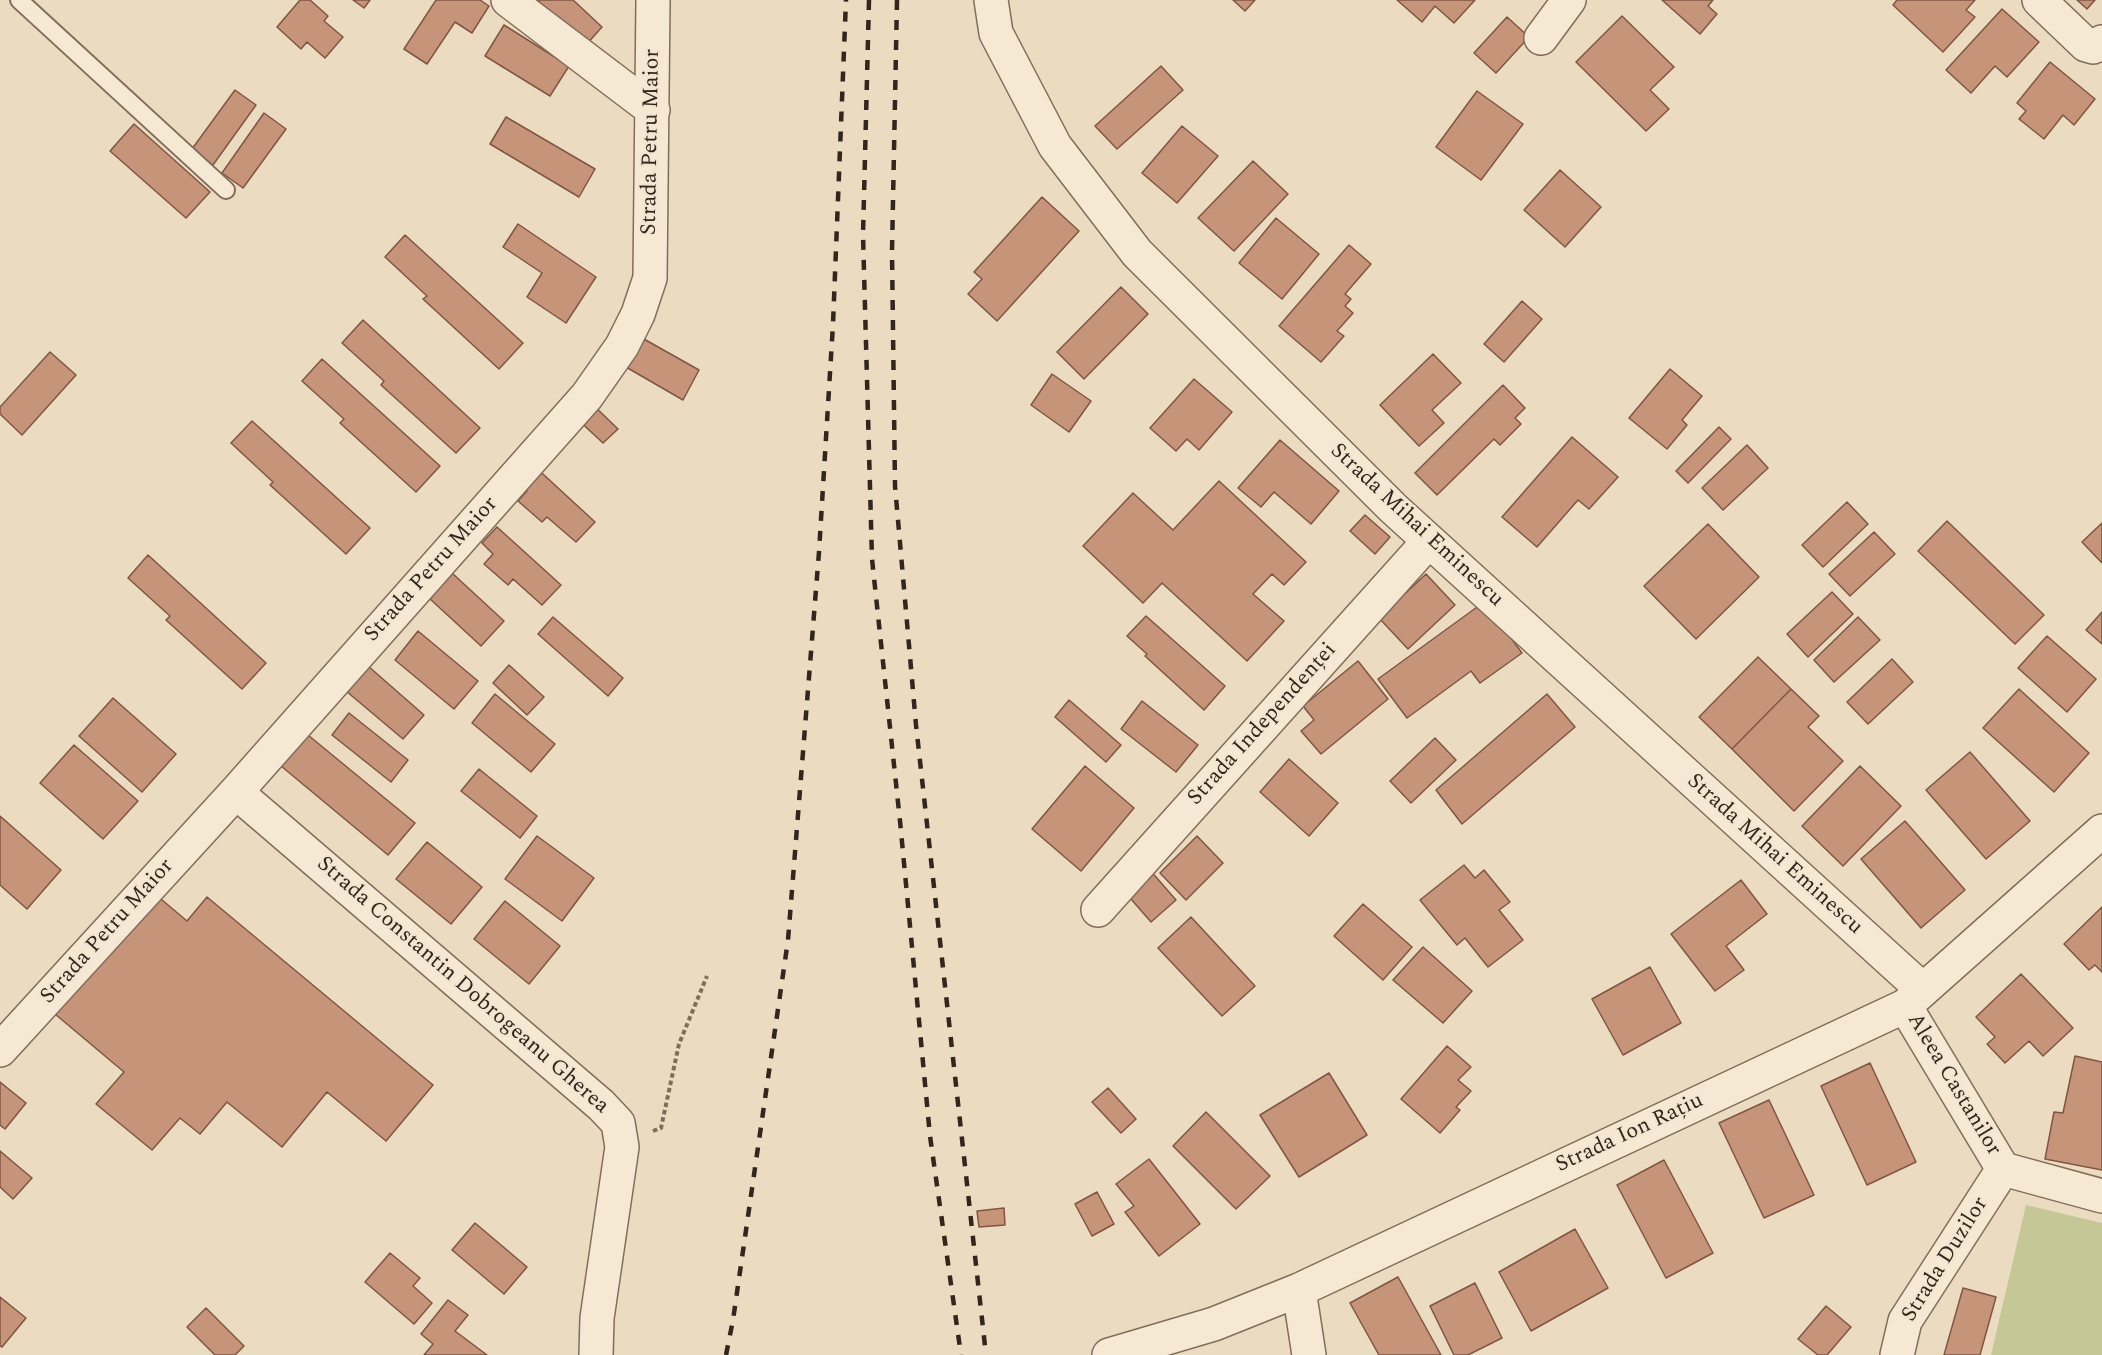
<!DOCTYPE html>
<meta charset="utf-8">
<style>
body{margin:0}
canvas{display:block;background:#eadbc1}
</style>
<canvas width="2102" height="1355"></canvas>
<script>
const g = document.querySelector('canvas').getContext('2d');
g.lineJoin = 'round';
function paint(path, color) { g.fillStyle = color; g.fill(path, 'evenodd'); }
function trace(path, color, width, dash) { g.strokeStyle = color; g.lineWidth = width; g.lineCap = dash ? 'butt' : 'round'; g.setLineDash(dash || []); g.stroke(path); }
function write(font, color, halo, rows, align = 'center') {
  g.font = font + ' Spectral,serif'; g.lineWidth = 4.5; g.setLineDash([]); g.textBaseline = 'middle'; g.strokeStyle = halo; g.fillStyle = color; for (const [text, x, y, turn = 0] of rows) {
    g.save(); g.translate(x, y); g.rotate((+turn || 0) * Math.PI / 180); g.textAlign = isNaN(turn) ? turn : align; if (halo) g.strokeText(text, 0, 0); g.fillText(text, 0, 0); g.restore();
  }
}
const green = new Path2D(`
 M2026,1205l76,18v132h-111z`);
const building = new Path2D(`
 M300,0h10l18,16 -4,5 19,16 -18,21 -18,-16 -6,7 -24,-22z
 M353,0h17l-6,8z
 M436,0h44l9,6 -17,27 -17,-11 -28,42 -23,-15z
 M537,0h36l29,27 -17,19z
 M1233,0h22l-10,11z
 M1397,0h78l-21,23 -19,-17 -13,16z
 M1662,0h51l-5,6 9,8 -17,20z
 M1897,0h78l-9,10 9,7 -32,35 -50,-47z
 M2077,0h18l-8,9z
 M2002,9l37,33 -32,35 -12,-11 -24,27 -25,-23z
 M1622,16l52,51 -24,23 19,19 -23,22 -70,-69z
 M1507,17l22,20 -33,36 -22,-20z
 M504,25l65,41 -19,30 -65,-40z
 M2050,62l45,37 -21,26 -11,-10 -19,24 -25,-20 7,-8 -9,-8z
 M1161,66l22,24 -66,59 -22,-23z
 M235,90l21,15 -43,60 -21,-16z
 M1477,91l46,33 -42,56 -45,-33z
 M264,113l22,16 -43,59 -21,-15z
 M506,117l89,52 -16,28 -89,-53z
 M134,124l76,68 -24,26 -76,-67z
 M1182,126l36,30 -41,47 -35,-30z
 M1253,161l35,33 -54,57 -36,-33z
 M1560,170l41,37 -36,40 -41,-37z
 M1042,197l37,34 -82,90 -29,-27 14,-15 -8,-7z
 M1276,218l43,36 -37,45 -43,-36z
 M518,224l78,53 -30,46 -39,-26 15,-24 -39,-26z
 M405,235l118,108 -24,26 -76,-70 4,-3 -42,-39z
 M1349,245l22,19 -26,30 6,5 -6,7 8,7 -16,18 7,5 -23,26 -42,-36z
 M1121,287l27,27 -64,65 -27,-27z
 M1522,301l20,18 -38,43 -20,-18z
 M363,320l117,108 -24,25 -75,-68 3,-4 -42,-38z
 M635,334l64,36 -16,30 -64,-37z
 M50,352l26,23 -54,60 -22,-21v-7z
 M1433,354l28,29 -29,27 12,13 -25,23 -39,-41z
 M322,359l118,107 -24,26 -76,-69 4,-4 -42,-38z
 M1670,369l32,27 -20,24 5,5 -20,24 -38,-31z
 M1052,374l39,27 -22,31 -38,-27z
 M1194,379l38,33 -33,38 -12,-11 -11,12 -26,-23z
 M1503,385l22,23 -10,10 6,6 -21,21 -6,-6 -57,56 -22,-22z
 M590,402l28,27 -15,14 -28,-26z
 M252,421l118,107 -24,26 -76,-69 3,-3 -42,-39z
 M1719,427l12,12 -43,44 -12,-12z
 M1572,437l46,40 -29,32 -11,-9 -41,47 -35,-30z
 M1280,440l59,51 -28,33 -37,-32 -13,15 -23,-19z
 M1747,445l21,23 -45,42 -21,-22z
 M531,463l64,59 -19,20 -29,-25 -5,5 -24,-21 9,-10 -11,-11z
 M1219,481l87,81 -22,23 -12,-11 -19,20 31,27 -37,40 -85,-78 -19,20 -60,-57 50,-53 40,37z
 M1847,502l21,22 -45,43 -21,-22z
 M1365,515l25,22 -15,17 -25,-23z
 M1947,521l97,94 -29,29 -97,-93z
 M2102,523v40l-20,-21z
 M1708,524l51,53 -63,62 -52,-53z
 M497,527l64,58 -19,20 -29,-26 -5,6 -24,-21 9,-10 -11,-11z
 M1874,532l21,22 -45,42 -21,-22z
 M148,555l118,108 -24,26 -76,-69 4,-4 -42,-38z
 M452,573l52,48 -23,25 -52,-48z
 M1426,574l29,31 -47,44 -29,-31z
 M1832,592l21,22 -45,43 -21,-23z
 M1484,602l38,51 -42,30 -9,-12 -64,47 -29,-39z
 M2102,612v32l-16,-14z
 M1146,616l79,70 -21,24 -59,-54 2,-2 -20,-18z
 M553,617l70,61 -15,18 -70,-62z
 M1858,617l22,23 -46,42 -20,-22z
 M418,631l60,50 -24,28 -59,-49z
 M2047,636l49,43 -29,33 -49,-44z
 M1758,657l33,32 -59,60 -33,-32z
 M1892,659l21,23 -45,42 -21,-22z
 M1358,661l30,38 -67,55 -20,-23 13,-11 -11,-14z
 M509,665l35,32 -17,18 -34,-32z
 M368,666l56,49 -21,24 -57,-48z
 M1791,689l28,27 -11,11 35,34 -49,50 -62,-62z
 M2019,689l70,64 -35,39 -71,-64z
 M495,694l60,50 -24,28 -59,-49z
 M1547,694l28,33 -113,97 -26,-34z
 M113,698l63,56 -34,38 -63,-56z
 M1069,700l52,45 -15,17 -51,-45z
 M1142,701l56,44 -22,27 -55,-43z
 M349,713l59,47 -17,22 -59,-47z
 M308,735l107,88 -27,32 -107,-89z
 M1435,738l21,22 -45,43 -21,-22z
 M74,745l64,56 -35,38 -63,-56z
 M1970,752l60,69 -44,38 -60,-69z
 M1289,759l49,44 -29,33 -49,-44z
 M1085,766l49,42 -53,63 -49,-42z
 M1860,766l41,40 -58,60 -41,-40z
 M479,769l58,47 -17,22 -59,-47z
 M0,816l61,54 -34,39 -27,-24z
 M1905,821l60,69 -44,38 -60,-69z
 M537,836l57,42 -32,43 -57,-42z
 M1197,836l26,27 -37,37 -26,-27z
 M427,842l55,45 -31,37 -55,-45z
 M1464,865l11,13 9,-8 26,32 -11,8 24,30 -35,27 -23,-29 -8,7 -37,-45z
 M1149,869l27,31 -25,22 -27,-31z
 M1741,880l26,34 -41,32 18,24 -29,21 -44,-57z
 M155,894l32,27 20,-24 226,188 -47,56 -59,-49 -45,55 -55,-45 -27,32 -20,-16 -28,32 -56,-46 28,-32 -69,-58z
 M505,901l55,45 -31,38 -55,-45z
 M1363,904l49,43 -29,33 -49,-44z
 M2102,907v65l-7,-7 -6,5 -25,-26z
 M1191,917l64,69 -33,30 -64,-68z
 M1423,947l49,44 -29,32 -50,-43z
 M1650,967l31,56 -58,32 -31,-56z
 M2021,974l52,54 -30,28 -14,-15 -24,22 -18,-19 8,-7 -19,-20z
 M1447,1046l24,21 -13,13 13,11 -15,16 4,3 -20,23 -39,-34z
 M2075,1056l27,6v108l-57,-11 9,-47 9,1z
 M1870,1063l46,99 -49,23 -46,-99z
 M1329,1073l38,62 -68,42 -39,-62z
 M0,1082l26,21 -21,26 -5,-4z
 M1108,1088l28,31 -15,14 -29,-31z
 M1769,1100l45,95 -50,23 -45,-95z
 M1206,1112l64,64 -34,33 -63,-63z
 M0,1151l32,27 -19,21 -13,-12z
 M1149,1159l51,65 -41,32 -34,-44 9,-6 -18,-22z
 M1664,1160l49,93 -47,25 -49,-93z
 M1097,1192l17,32 -22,12 -17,-32z
 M1004,1208l1,17 -26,2 -2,-16z
 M475,1223l52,44 -23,27 -52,-44z
 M1575,1229l33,59 -77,43 -32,-59z
 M390,1253l30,25 -7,8 19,17 -18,21 -49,-42z
 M1398,1277l43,78h-62l-29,-52z
 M1475,1283l27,55 -34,17h-14l-24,-49z
 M1963,1288l33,9 -16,58h-36z
 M0,1297l26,21 -24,29 -2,-1z
 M448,1300l20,15 -13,16 32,24h-63l9,-11 -12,-10z
 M1826,1306l25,21 -24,28h-9l-20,-16z
 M206,1308l38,38 -9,9h-20l-28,-28z`);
const path = new Path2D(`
 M653,1131l8,-3 18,-84 28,-68`);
const lane = new Path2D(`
 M19,0l207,190`);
const street = new Path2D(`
 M508,0l145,110
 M991,0l5,33 59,113 82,107 256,255 530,482
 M2039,0l47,45 7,2 9,-5
 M1541,38l28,-38
 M236,792l365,313 17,18 4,24 -25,171 -1,37
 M1098,910l331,-369
 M1905,1006l98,163 99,27
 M0,1050l236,-258 351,-396 35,-50 16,-32 12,-36 3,-278
 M1299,1290l10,65
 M1109,1355l105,-31 85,-34 606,-284 197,-175
 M1897,1355l8,-34 98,-152`);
const rail = new Path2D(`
 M869,0l-6,235 9,324 28,262 30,315 31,219
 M897,0l-5,251 3,235 21,239 70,630
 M726,1355l7,-35 55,-380 31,-388 14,-228 13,-324`);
const streetNames = [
 ["Strada Petru Maior",652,142,-89],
 ["Strada Mihai Eminescu",1416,526,43],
 ["Strada Petru Maior",432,570,-48],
 ["Strada Independenței",1263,725,-48],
 ["Strada Mihai Eminescu",1774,855,42],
 ["Strada Petru Maior",108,932,-48],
 ["Strada Constantin Dobrogeanu Gherea",462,986,41],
 ["Aleea Castanilor",1953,1085,59],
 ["Strada Ion Rațiu",1630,1134,-25],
 ["Strada Duzilor",1946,1260,-58]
];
paint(green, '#c5c796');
paint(building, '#c69479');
trace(building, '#805642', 1.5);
trace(lane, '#826d5a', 20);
trace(street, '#826d5a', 36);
trace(path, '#826d5a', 4, [4.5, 3]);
trace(lane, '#f6e9d3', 16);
trace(street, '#f6e9d3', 33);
trace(rail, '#33261d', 4.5, [10, 10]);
write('22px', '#33261d', '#f2e6d0', streetNames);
</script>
